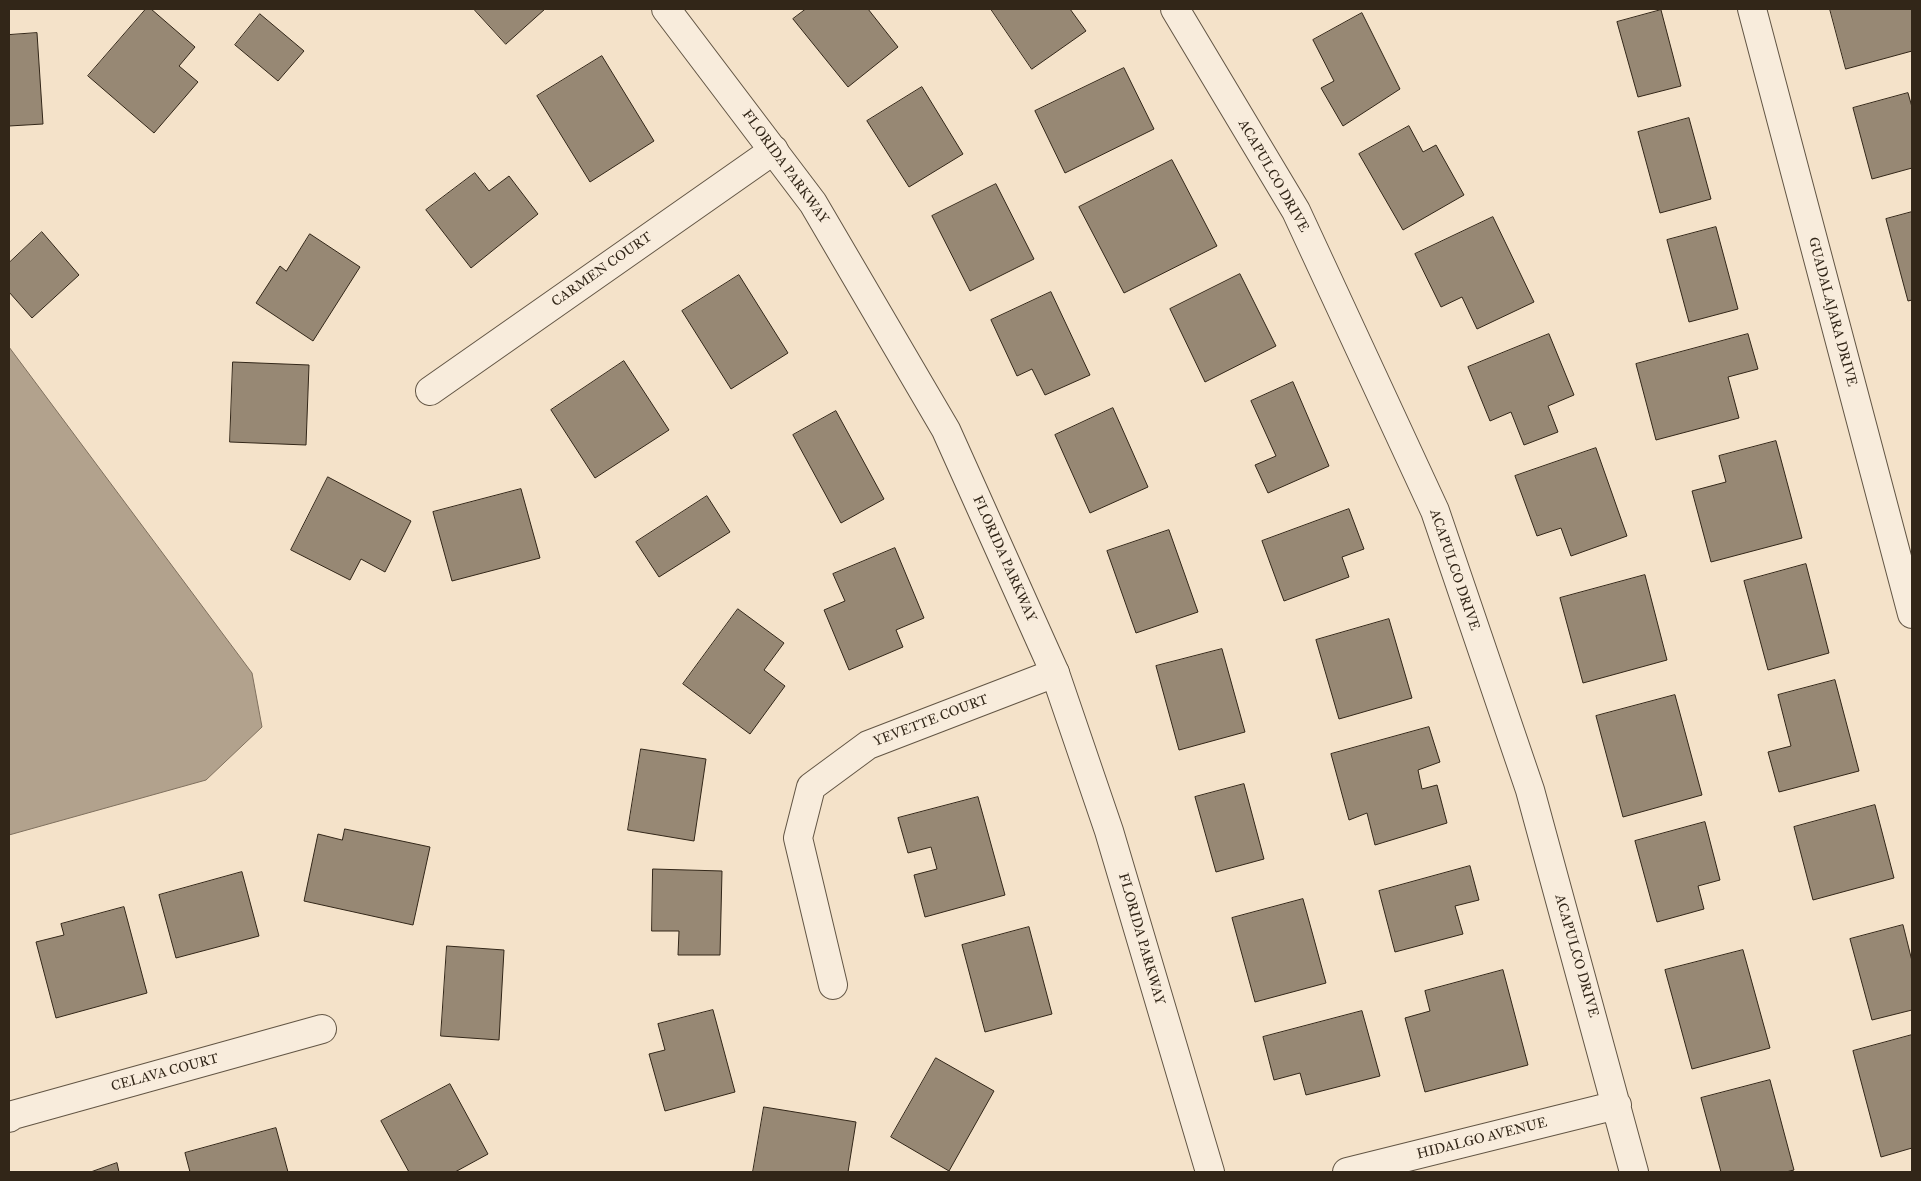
<!DOCTYPE html>
<style>
body{margin:0}
#map{position:relative;width:1921px;height:1181px;overflow:hidden;background:#f4e2c9;font-family:"IM FELL Great Primer",serif}
canvas{display:block}
.frame{position:absolute;inset:0;border:10px solid #322618;pointer-events:none}
</style>
<div id="map">
<canvas width="1921" height="1181"></canvas>
<div class="frame"></div>
</div>
<script>
const g = document.querySelector('canvas').getContext('2d');
g.lineJoin = 'round';
function paint(path, color) { g.fillStyle = color; g.fill(path, 'evenodd'); }
function trace(path, color, width, dash) { g.strokeStyle = color; g.lineWidth = width; g.lineCap = dash ? 'butt' : 'round'; g.setLineDash(dash || []); g.stroke(path); }
function write(font, color, halo, rows, align = 'center') {
  g.font = font + ' "IM FELL Great Primer",serif'; g.lineWidth = 5; g.setLineDash([]); g.textBaseline = 'middle'; g.strokeStyle = halo; g.fillStyle = color; for (const [text, x, y, turn = 0] of rows) {
    g.save(); g.translate(x, y); g.rotate((+turn || 0) * Math.PI / 180); g.textAlign = isNaN(turn) ? turn : align; if (halo) g.strokeText(text, 0, 0); g.fillText(text, 0, 0); g.restore();
  }
}
const water = new Path2D(`
 M9,347l243,326 10,54 -56,53 -197,55z`);
const building = new Path2D(`
 M146,9h5l44,38 -16,19 19,16 -44,51 -66,-57z
 M474,9h71l-39,35z
 M806,9h62l30,38 -50,40 -55,-68z
 M991,9h79l16,22 -54,38z
 M1830,9h82v42l-66,18z
 M1661,10l20,76 -43,11 -21,-75z
 M1362,13l38,76 -57,37 -22,-38 13,-7 -21,-41z
 M260,14l44,37 -26,30 -43,-36z
 M37,33l6,91 -34,2v-91z
 M602,56l52,85 -64,41 -53,-86z
 M1124,68l30,61 -89,44 -30,-62z
 M922,87l41,67 -54,33 -42,-66z
 M1908,93l4,14v61l-40,11 -19,-71z
 M1689,118l22,81 -51,14 -22,-81z
 M1409,126l14,26 13,-7 28,50 -61,35 -44,-76z
 M1172,160l45,86 -93,47 -45,-86z
 M475,173l14,18 20,-15 29,38 -67,54 -45,-58z
 M996,184l38,75 -64,32 -38,-75z
 M1912,212v88l-4,1 -22,-82z
 M1493,217l41,85 -57,27 -15,-32 -21,10 -26,-53z
 M1716,227l22,82 -49,13 -22,-82z
 M42,232l37,43 -47,43 -23,-26v-29z
 M310,234l50,33 -47,74 -57,-38 24,-37 6,5z
 M1240,274l36,72 -71,36 -35,-73z
 M739,275l49,78 -57,36 -49,-78z
 M1051,292l39,83 -45,20 -13,-26 -15,7 -26,-56z
 M1549,334l25,61 -26,11 10,26 -34,13 -13,-33 -21,9 -22,-54z
 M1748,334l10,35 -30,8 11,41 -83,22 -20,-76z
 M624,361l45,69 -74,48 -44,-68z
 M233,362l76,3 -3,80 -76,-3z
 M1293,382l36,84 -61,27 -13,-28 21,-9 -25,-55z
 M1113,408l35,79 -58,26 -35,-78z
 M836,411l48,88 -43,24 -48,-88z
 M1776,441l26,97 -91,24 -19,-71 34,-9 -7,-26z
 M1596,448l31,88 -56,20 -10,-28 -24,8 -22,-60z
 M328,477l83,44 -26,51 -24,-13 -11,21 -59,-30z
 M521,489l19,69 -88,23 -19,-69z
 M707,496l23,36 -71,45 -23,-35z
 M1349,509l15,40 -22,8 7,20 -65,24 -22,-60z
 M1169,530l29,82 -62,21 -29,-82z
 M895,548l29,70 -28,12 7,17 -54,23 -25,-60 21,-9 -12,-27z
 M1806,564l23,89 -61,17 -24,-89z
 M1645,575l22,85 -84,23 -23,-85z
 M738,609l46,34 -20,27 21,16 -35,48 -67,-50z
 M1389,619l23,79 -73,21 -23,-79z
 M1222,649l23,83 -66,18 -23,-84z
 M1835,680l24,91 -80,21 -11,-40 23,-6 -13,-51z
 M1675,695l27,100 -79,22 -27,-101z
 M1429,727l11,35 -22,8 4,19 15,-4 10,38 -72,22 -8,-32 -18,7 -18,-66z
 M641,749l65,10 -12,82 -66,-11z
 M1244,784l20,75 -48,13 -21,-75z
 M978,797l27,98 -80,22 -11,-42 23,-6 -6,-22 -23,6 -10,-35z
 M1875,805l19,73 -81,22 -19,-73z
 M1705,822l15,58 -22,6 6,23 -47,13 -22,-81z
 M345,829l85,18 -17,78 -109,-24 14,-67 24,6z
 M1470,866l9,34 -24,6 8,28 -68,18 -16,-61z
 M653,869l69,2 -2,84h-42l1,-24h-27z
 M242,872l17,64 -83,22 -17,-63z
 M1303,899l23,84 -71,19 -23,-84z
 M124,907l23,86 -91,25 -20,-76 28,-7 -3,-11z
 M1903,925l9,36v49l-40,10 -22,-81z
 M1029,927l23,87 -67,18 -23,-87z
 M447,946l57,4 -5,90 -58,-4z
 M1743,950l27,98 -78,21 -27,-99z
 M1503,970l25,95 -103,27 -20,-74 25,-7 -5,-20z
 M713,1010l22,82 -70,19 -16,-57 16,-4 -7,-26z
 M1362,1011l18,65 -74,19 -6,-22 -26,7 -11,-43z
 M1912,1035v113l-31,9 -28,-106z
 M936,1058l58,33 -45,80 -58,-34z
 M1770,1080l24,90 -8,2h-65l-20,-74z
 M450,1084l38,70 -33,18h-46l-28,-51z
 M764,1107l92,15 -8,50h-95z
 M276,1128l12,44h-98l-5,-19z
 M117,1163l2,9h-28z`);
const minor = new Path2D(`
 M1175,9l121,202 139,300 95,279 104,382
 M1752,9l160,605
 M430,391l344,-241
 M833,985l-35,-147 13,-51 57,-42 187,-72
 M9,1118l4,-3 309,-86
 M1347,1172l270,-67`);
const tertiary = new Path2D(`
 M666,9l147,194 133,227 109,243 54,158 101,341`);
const streetNames = [
 ["FLORIDA PARKWAY",785,167,54],
 ["ACAPULCO DRIVE",1273,176,60],
 ["CARMEN COURT",602,270,-35],
 ["GUADALAJARA DRIVE",1832,312,75],
 ["FLORIDA PARKWAY",1004,559,66],
 ["ACAPULCO DRIVE",1454,570,71],
 ["YEVETTE COURT",931,721,-21],
 ["FLORIDA PARKWAY",1141,939,74],
 ["ACAPULCO DRIVE",1576,956,74],
 ["CELAVA COURT",165,1073,-15],
 ["HIDALGO AVENUE",1482,1139,-14]
];
paint(water, '#b2a28d');
trace(water, '#7f705e', 1);
paint(building, '#978874');
trace(building, '#322618', 1);
trace(minor, '#625544', 30);
trace(tertiary, '#625544', 30);
trace(minor, '#f8ecdc', 28);
trace(tertiary, '#f8ecdc', 28);
write('14px', '#322618', '#f8ecdc', streetNames);
</script>
